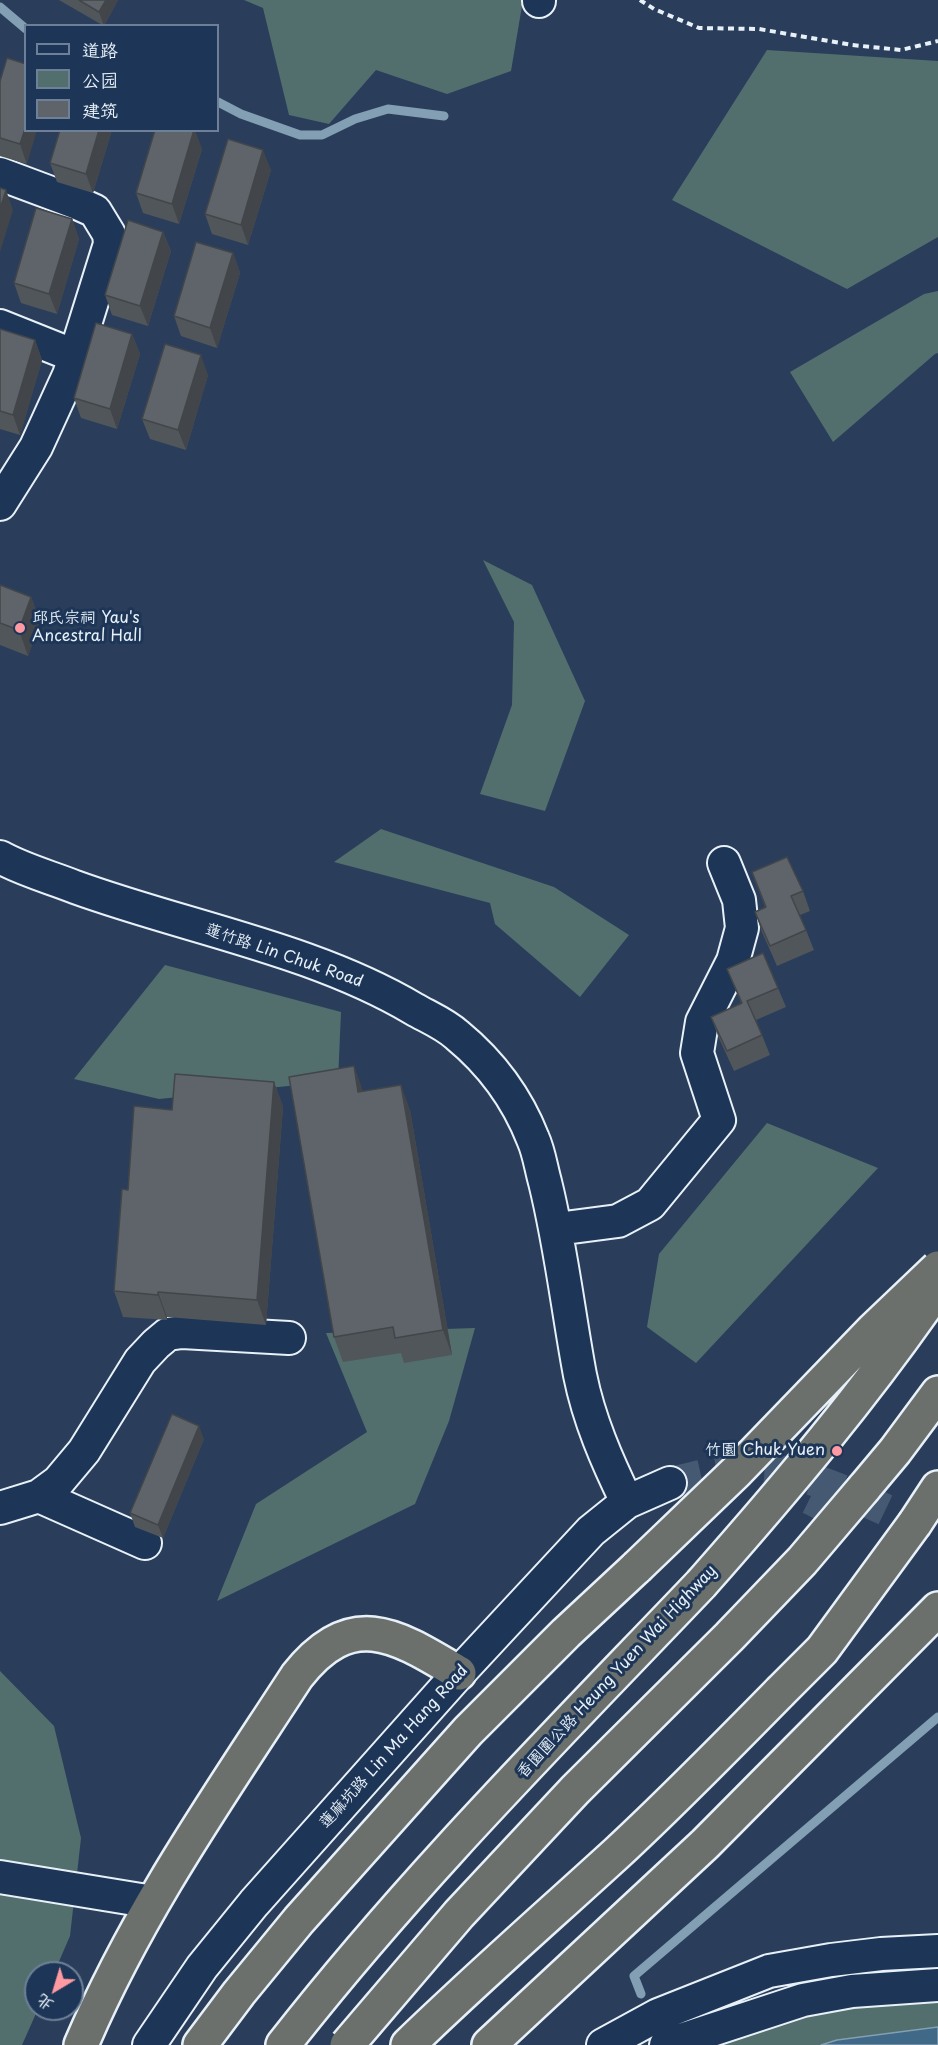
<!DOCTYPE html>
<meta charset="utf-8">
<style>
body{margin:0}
#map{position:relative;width:938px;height:2045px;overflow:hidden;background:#2a3e5b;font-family:"Playpen Sans","LXGW WenKai TC",sans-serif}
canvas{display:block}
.legend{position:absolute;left:24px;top:24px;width:195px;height:108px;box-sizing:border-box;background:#1d3557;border:2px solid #6e8097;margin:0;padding:8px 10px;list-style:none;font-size:18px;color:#e8f1f8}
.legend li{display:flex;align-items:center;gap:12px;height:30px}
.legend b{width:30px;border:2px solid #6e8097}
.north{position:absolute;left:24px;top:1961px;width:60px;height:60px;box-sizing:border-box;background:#1d3557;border:2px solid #6e8097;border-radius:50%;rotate:218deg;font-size:16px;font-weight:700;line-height:24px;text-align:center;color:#e8f1f8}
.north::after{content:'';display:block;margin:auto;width:21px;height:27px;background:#ff9aa2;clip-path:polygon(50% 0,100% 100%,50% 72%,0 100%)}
</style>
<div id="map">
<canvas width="938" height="2045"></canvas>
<ul class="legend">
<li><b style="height:8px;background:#1d3557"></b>道路</li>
<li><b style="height:16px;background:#526f6e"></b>公园</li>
<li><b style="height:16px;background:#5e646a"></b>建筑</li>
</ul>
<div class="north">北</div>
</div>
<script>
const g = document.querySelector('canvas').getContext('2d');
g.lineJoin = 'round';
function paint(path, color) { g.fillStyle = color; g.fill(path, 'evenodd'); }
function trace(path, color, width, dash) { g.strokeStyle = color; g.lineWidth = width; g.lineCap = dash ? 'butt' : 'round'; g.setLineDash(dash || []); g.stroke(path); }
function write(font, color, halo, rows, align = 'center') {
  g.font = font + ' "Playpen Sans","LXGW WenKai TC",sans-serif'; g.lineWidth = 6; g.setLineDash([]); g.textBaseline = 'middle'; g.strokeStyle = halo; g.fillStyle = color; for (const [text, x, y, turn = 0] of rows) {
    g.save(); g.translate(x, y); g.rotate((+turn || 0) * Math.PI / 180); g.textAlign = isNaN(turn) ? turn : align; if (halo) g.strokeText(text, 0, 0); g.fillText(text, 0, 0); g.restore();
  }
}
const green = new Path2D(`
 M244,0h279l-12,71 -64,23 -71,-24 -47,54 -40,-9 -26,-107z
 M767,50l171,11v176l-91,52 -175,-89z
 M938,291v62l-3,1 -102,88 -43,-70 134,-78z
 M483,560l49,25 53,116 -40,110 -65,-17 32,-89 2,-83z
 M381,829l173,58 75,48 -49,62 -85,-73 -5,-21 -156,-41z
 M165,965l176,47 -3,69 -179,18 -85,-20z
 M767,1123l111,45 -182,195 -49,-36 12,-73z
 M475,1328l-26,93 -34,83 -198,97 39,-97 111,-72 -41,-99z
 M0,1671l54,55 27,112 -11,98 -16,37h-18v36h2l-16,36h-22z
 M938,1969v63l-117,13h-173c58,-33 136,-61 203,-73 27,-5 59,-2 87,-3z`);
const water = new Path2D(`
 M938,2027v18h-117l16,-5z`);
const stream = new Path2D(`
 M0,7l26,22
 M218,102l23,12 59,21h22l33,-16 33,-10 56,7
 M641,1994l-7,-18 304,-259`);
const minorTunnel = new Path2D(`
 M670,1483c28,-6 58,-15 87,-14 54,0 131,43 181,66
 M817,1520l16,-32`);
const path = new Path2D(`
 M640,0l14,9 45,19 60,1 93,16 49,5 37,-9`);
const minor = new Path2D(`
 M539,1v-1
 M0,174l75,28 20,9 14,23 1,10 -41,131 -33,72 -36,57
 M0,326l75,30
 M0,857c23,13 50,20 75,30 110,40 238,62 339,122 14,8 31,15 43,26 34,28 60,63 76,104 6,13 8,29 12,43 16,64 23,129 35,193 9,45 27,86 47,127
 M557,1229l61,-8 32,-17 69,-84 -22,-67 5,-31 31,-61 9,-33 -3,-28 -15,-37
 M39,1496l106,47
 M0,1508l39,-12 19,-14 26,-31 56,-90 16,-17 12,-10 14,-2 107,6
 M0,1877l153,25
 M149,2045l53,-78 52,-64 205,-230 132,-142 36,-29 43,-19
 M603,2045l55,-30 111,-44 62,-11 50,-6 57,-3
 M666,2045l137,-45 49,-9 86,-6`);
const highway = new Path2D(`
 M864,1488l31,-37 43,-58
 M915,1523l23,-35
 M81,2045c56,-132 138,-249 216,-369 55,-70 100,-40 162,-3
 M200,2045l39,-52 60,-73 169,-189 98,-98 71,-66
 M283,2045c128,-164 275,-311 418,-461
 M408,2045c68,-66 139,-128 209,-192 56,-52 109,-106 163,-161
 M489,2045l216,-201 233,-235`);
const highwayBridge = new Path2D(`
 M637,1567l99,-95 137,-142 65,-62
 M701,1584c84,-95 165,-191 237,-296
 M780,1692l42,-42 93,-127
 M347,2045l112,-131 116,-124 154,-153 73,-76 62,-73`);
const wall = new Path2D(`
 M59,0h59l-14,26z
 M0,81l27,83 -27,-8z
 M60,130h52l-19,63 -36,-11 -7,-19z
 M202,149l-23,75 -36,-11 -7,-20z
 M271,170l-23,75 -36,-11 -7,-20z
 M72,219l7,20 -22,75 -36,-11 -7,-20z
 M163,232l8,19 -23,75 -36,-11 -7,-20z
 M233,253l7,20 -23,75 -36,-12 -7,-20z
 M0,329l35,11 7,20 -22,75 -20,-6z
 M132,334l8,20 -23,75 -36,-11 -7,-20z
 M208,375l-22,75 -36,-11 -8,-20z
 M0,585l31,12 9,25 -12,34 -28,-11z
 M752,872l51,19 7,20 -10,4 14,35 -37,16 -15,-34 -7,-20 10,-5z
 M727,969l51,19 8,19 -30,13 14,35 -36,16 -16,-35 -7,-19 30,-14z
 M274,1082l9,25 -17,218 -99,-8v3l-44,-3 -9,-26 14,-101 44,-80z
 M363,1091l47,19 42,245 -48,8 -3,-10 -58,9 -9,-25z
 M204,1439l-41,99 -28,-11 -5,-14z`);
const shadedWall = new Path2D(`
 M106,0h12l-14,26 -5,-14z
 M26,126v4h11l-10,34 -7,-20z
 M99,130h13l-19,63 -7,-19z
 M194,130h1l7,19 -23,75 -7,-20z
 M263,150l8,20 -23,75 -7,-20z
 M6,190l7,20 -13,42v-43z
 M72,219l7,20 -22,75 -8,-20z
 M163,232l8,19 -23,75 -8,-20z
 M233,253l7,20 -23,75 -7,-20z
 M132,334l8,20 -23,75 -7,-20z
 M35,340l7,20 -22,75 -7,-20z
 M201,355l7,20 -22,75 -8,-20z
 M31,597l9,25 -12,34 -9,-26z
 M354,1066l9,25 -5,1z
 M274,1082l9,25 -17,218 -9,-25z
 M401,1085l9,25 42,245 -9,-25z
 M158,1292l9,25v3l-9,-25z
 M199,1426l5,13 -41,99 -5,-13z`);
const building = new Path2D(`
 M79,0h27l-7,12z
 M7,58l19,6v62l-6,18 -20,-6v-57z
 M60,130h39l-13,44 -36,-11z
 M155,130h39l-22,74 -36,-11z
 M228,139l35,11 -22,75 -36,-11z
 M0,188l6,2 -6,19z
 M36,208l36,11 -23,75 -35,-11z
 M128,220l35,12 -23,74 -35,-11z
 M196,242l37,11 -23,75 -36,-12z
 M96,323l36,11 -22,75 -36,-11z
 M0,329l35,11 -22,75 -13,-4z
 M165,344l36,11 -23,75 -36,-11z
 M0,585l31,12 -12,33 -19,-7z
 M787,857l16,34 -12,5 15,34 -36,16 -15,-34 11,-5 -14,-35z
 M763,953l15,35 -31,13 15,34 -35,16 -16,-34 31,-14 -15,-34z
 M354,1066l4,26 43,-7 42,245 -48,8 -2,-11 -59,10 -45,-260z
 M175,1074l99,8 -17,218 -99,-8v3l-44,-4 8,-102 6,1 6,-84 38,4z
 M172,1414l27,12 -41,99 -28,-12z`);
const markers = [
 [20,628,6,"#ff9aa2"],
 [837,1451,6,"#ff9aa2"]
];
const poiNames = [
 ["邱氏宗祠 Yau's",32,619],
 ["Ancestral Hall",32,637],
 ["竹園 Chuk Yuen",825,1451,"right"]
];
const streetNames = [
 ["蓮竹路 Lin Chuk Road",284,956,19],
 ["香園圍公路 Heung Yuen Wai Highway",617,1672,-47],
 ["蓮麻坑路 Lin Ma Hang Road",394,1747,-48]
];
paint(green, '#526f6e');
paint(water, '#406887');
trace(water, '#839fb4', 1.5);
trace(stream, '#839fb4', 9);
trace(minorTunnel, '#465973', 32, [32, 16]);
trace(minor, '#e8f1f8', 36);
trace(highway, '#e8f1f8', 38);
trace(path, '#e8f1f8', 4, [6, 4.5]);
trace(minor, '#1d3557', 32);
trace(highway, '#6b706d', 33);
trace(highwayBridge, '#e8f1f8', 38, []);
trace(highwayBridge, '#6b706d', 33);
paint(wall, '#51565b');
paint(shadedWall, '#42464a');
paint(building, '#5e646a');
trace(building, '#42464a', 1.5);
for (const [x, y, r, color] of markers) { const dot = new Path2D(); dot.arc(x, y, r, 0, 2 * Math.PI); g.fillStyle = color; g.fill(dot); trace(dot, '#1d3557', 2); }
write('16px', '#e8f1f8', '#1d3557', poiNames, 'left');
write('16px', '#e8f1f8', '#1d3557', streetNames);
</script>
